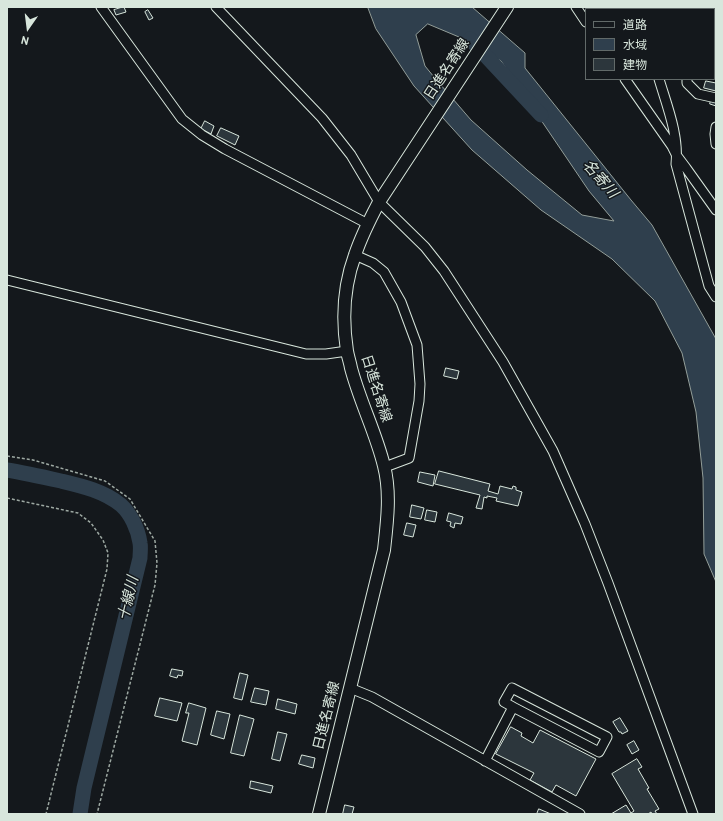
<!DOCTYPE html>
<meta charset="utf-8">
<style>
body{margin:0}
#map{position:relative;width:723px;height:821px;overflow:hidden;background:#14181c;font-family:Overpass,"Noto Sans JP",sans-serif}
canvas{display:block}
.frame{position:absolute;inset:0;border:8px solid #d8e6dc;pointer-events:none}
.legend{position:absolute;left:585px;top:8px;width:130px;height:72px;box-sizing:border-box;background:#14181c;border:1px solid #626a69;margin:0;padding:5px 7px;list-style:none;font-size:12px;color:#d8e6dc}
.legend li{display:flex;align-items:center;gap:8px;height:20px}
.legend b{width:20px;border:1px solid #626a69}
.north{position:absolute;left:8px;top:8px;width:40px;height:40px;-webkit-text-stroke:3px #14181c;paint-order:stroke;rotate:194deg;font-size:11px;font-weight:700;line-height:16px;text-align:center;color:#d8e6dc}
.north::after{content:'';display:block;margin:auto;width:14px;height:18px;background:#d8e6dc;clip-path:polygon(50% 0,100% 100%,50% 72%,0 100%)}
</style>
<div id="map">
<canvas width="723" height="821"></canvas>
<div class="frame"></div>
<ul class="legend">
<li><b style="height:5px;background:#14181c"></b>道路</li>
<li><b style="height:11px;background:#2f3f4d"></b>水域</li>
<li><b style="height:11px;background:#2c363c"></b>建物</li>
</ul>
<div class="north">N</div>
</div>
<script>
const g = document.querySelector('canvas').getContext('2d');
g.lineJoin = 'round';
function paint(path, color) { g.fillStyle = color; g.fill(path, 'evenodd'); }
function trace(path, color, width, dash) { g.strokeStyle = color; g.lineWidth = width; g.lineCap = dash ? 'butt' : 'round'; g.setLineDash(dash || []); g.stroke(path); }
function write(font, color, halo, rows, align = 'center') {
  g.font = font + ' Overpass,"Noto Sans JP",sans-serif'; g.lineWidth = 3; g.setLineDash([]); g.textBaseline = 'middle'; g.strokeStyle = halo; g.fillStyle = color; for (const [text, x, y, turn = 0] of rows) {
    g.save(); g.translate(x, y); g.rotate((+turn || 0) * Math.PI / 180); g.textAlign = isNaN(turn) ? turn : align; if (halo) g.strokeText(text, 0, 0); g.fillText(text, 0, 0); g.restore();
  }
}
const water = new Path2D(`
 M368,7h104l53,46v15l106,132 21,25 64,114v243l-12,-28 -1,-76 -7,-66 -14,-59 -27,-52 -43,-42 -71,-49 -69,-60 -58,-64 -38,-57zM428,24l31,13 42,24 88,130 25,30 -32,-6 -55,-45 -56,-50 -37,-43 -9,-11 -9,-31z`);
const river = new Path2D(`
 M470,39l71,76
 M7,470c18,3 36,7 54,11 21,5 43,10 60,24 10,9 17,24 19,38 1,5 0,10 0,15l-48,197 -8,33 -4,26`);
const building = new Path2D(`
 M124,7l2,5 -10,3 -2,-5z
 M148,10l5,8 -4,2 -4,-8z
 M714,43l2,1v7h-2z
 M714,64h2v8l-2,-1z
 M706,81l10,2v8l-12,-3z
 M711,100l5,1v5l-6,-2z
 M205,121l9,5 -3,8 -10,-5z
 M221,128l18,8 -4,9 -18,-9z
 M446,368l13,3 -2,8 -13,-3z
 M439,471l51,13 -2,7 10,3 2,-8 12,3 1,-3 3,1v3l6,2 -4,14 -22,-5 1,-3 -10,-2v2l-3,-1 -2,12 -6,-1 4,-13 -45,-11z
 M420,472l15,3 -2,11 -15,-4z
 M412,505l12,3 -3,11 -11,-2z
 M427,510l10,2 -2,10 -10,-2z
 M449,513l14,4 -2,7 -6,-1 -1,5 -4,-2 1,-4 -4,-1z
 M407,523l9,2 -3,12 -9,-2z
 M172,669l11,2 -1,5 -4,-1 -1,3 -7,-2z
 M240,673l8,2 -6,25 -8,-2z
 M255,688l14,3 -3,14 -15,-3z
 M160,698l22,5 -5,18 -22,-5z
 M278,699l19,5 -2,10 -19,-5z
 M189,703l17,5 -9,37 -15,-4 7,-28h-3z
 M217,711l13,3 -6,25 -13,-4z
 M240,715l14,4 -10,37 -13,-3z
 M620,718l8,13 -6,3 -1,-2h-2l-6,-10z
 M511,727l11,6 -1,3 12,7 7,-13 56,29 -20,37 -20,-11 -4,7 -22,-12 4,-7 -38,-19z
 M278,732l9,2 -7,27 -8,-2z
 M634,741l5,9 -7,4 -5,-9z
 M302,755l13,3 -2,10 -14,-4z
 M637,759l5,8 -4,2 11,19 -2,1 12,20 -4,2 2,3h-5l-1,-2 -3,2h-37l15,-9 5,8 3,-2 -22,-37z
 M251,781l22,5 -2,7 -21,-5z
 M345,805l9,2 -2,7h-9z
 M539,809l12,5h-14z`);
const path = new Path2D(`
 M7,456l26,4 72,21 25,18 25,42 2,22 -2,22 -58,229
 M7,498l71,15 13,10 12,17 5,13 -1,16 -61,245`);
const minor = new Path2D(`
 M101,7l81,112 20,16 23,14 143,75
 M216,7l106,111 29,37 28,47 46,45 19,24 59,91 50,89 32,73 23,59 85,231
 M576,7l10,15
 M705,7l8,2
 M644,9l1,-2
 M690,9v-2
 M625,79l47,67 5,10 9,12 30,42
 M659,79c8,27 20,56 17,85l33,122 7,11
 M687,79v4l11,11 18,4
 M716,127l-1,7 1,10
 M355,255l18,8 11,9 17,30 16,43 3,39 -1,17 -10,57 -24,9
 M7,280l299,74h20l21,-3
 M350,688l22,9 208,117
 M485,761l28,-54 86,45 8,-15 -95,-49 -8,14 9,5`);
const major = new Path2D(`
 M319,814l65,-264c3,-27 7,-57 0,-84 -8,-33 -24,-64 -33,-98 -1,-6 -3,-11 -4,-17 -5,-32 -3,-66 8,-96 6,-18 15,-36 24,-53l128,-195`);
const streetNames = [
 ["日進名寄線",448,70,-57],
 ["日進名寄線",375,389,72],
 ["日進名寄線",328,716,-76]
];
const waterNames = [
 ["名寄川",599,180,49],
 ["十線川",130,599,-77]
];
paint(water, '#2f3f4d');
trace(water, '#939e99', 1);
trace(river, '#2f3f4d', 15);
paint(building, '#2c363c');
trace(building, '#d8e6dc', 1);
trace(minor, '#d8e6dc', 11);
trace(major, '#d8e6dc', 14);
trace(path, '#9da8a2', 1.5, [3, 2]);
trace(minor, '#14181c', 9);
trace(major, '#14181c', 12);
write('14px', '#d8e6dc', '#14181c', streetNames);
write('italic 15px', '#d8e6dc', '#14181c', waterNames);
</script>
